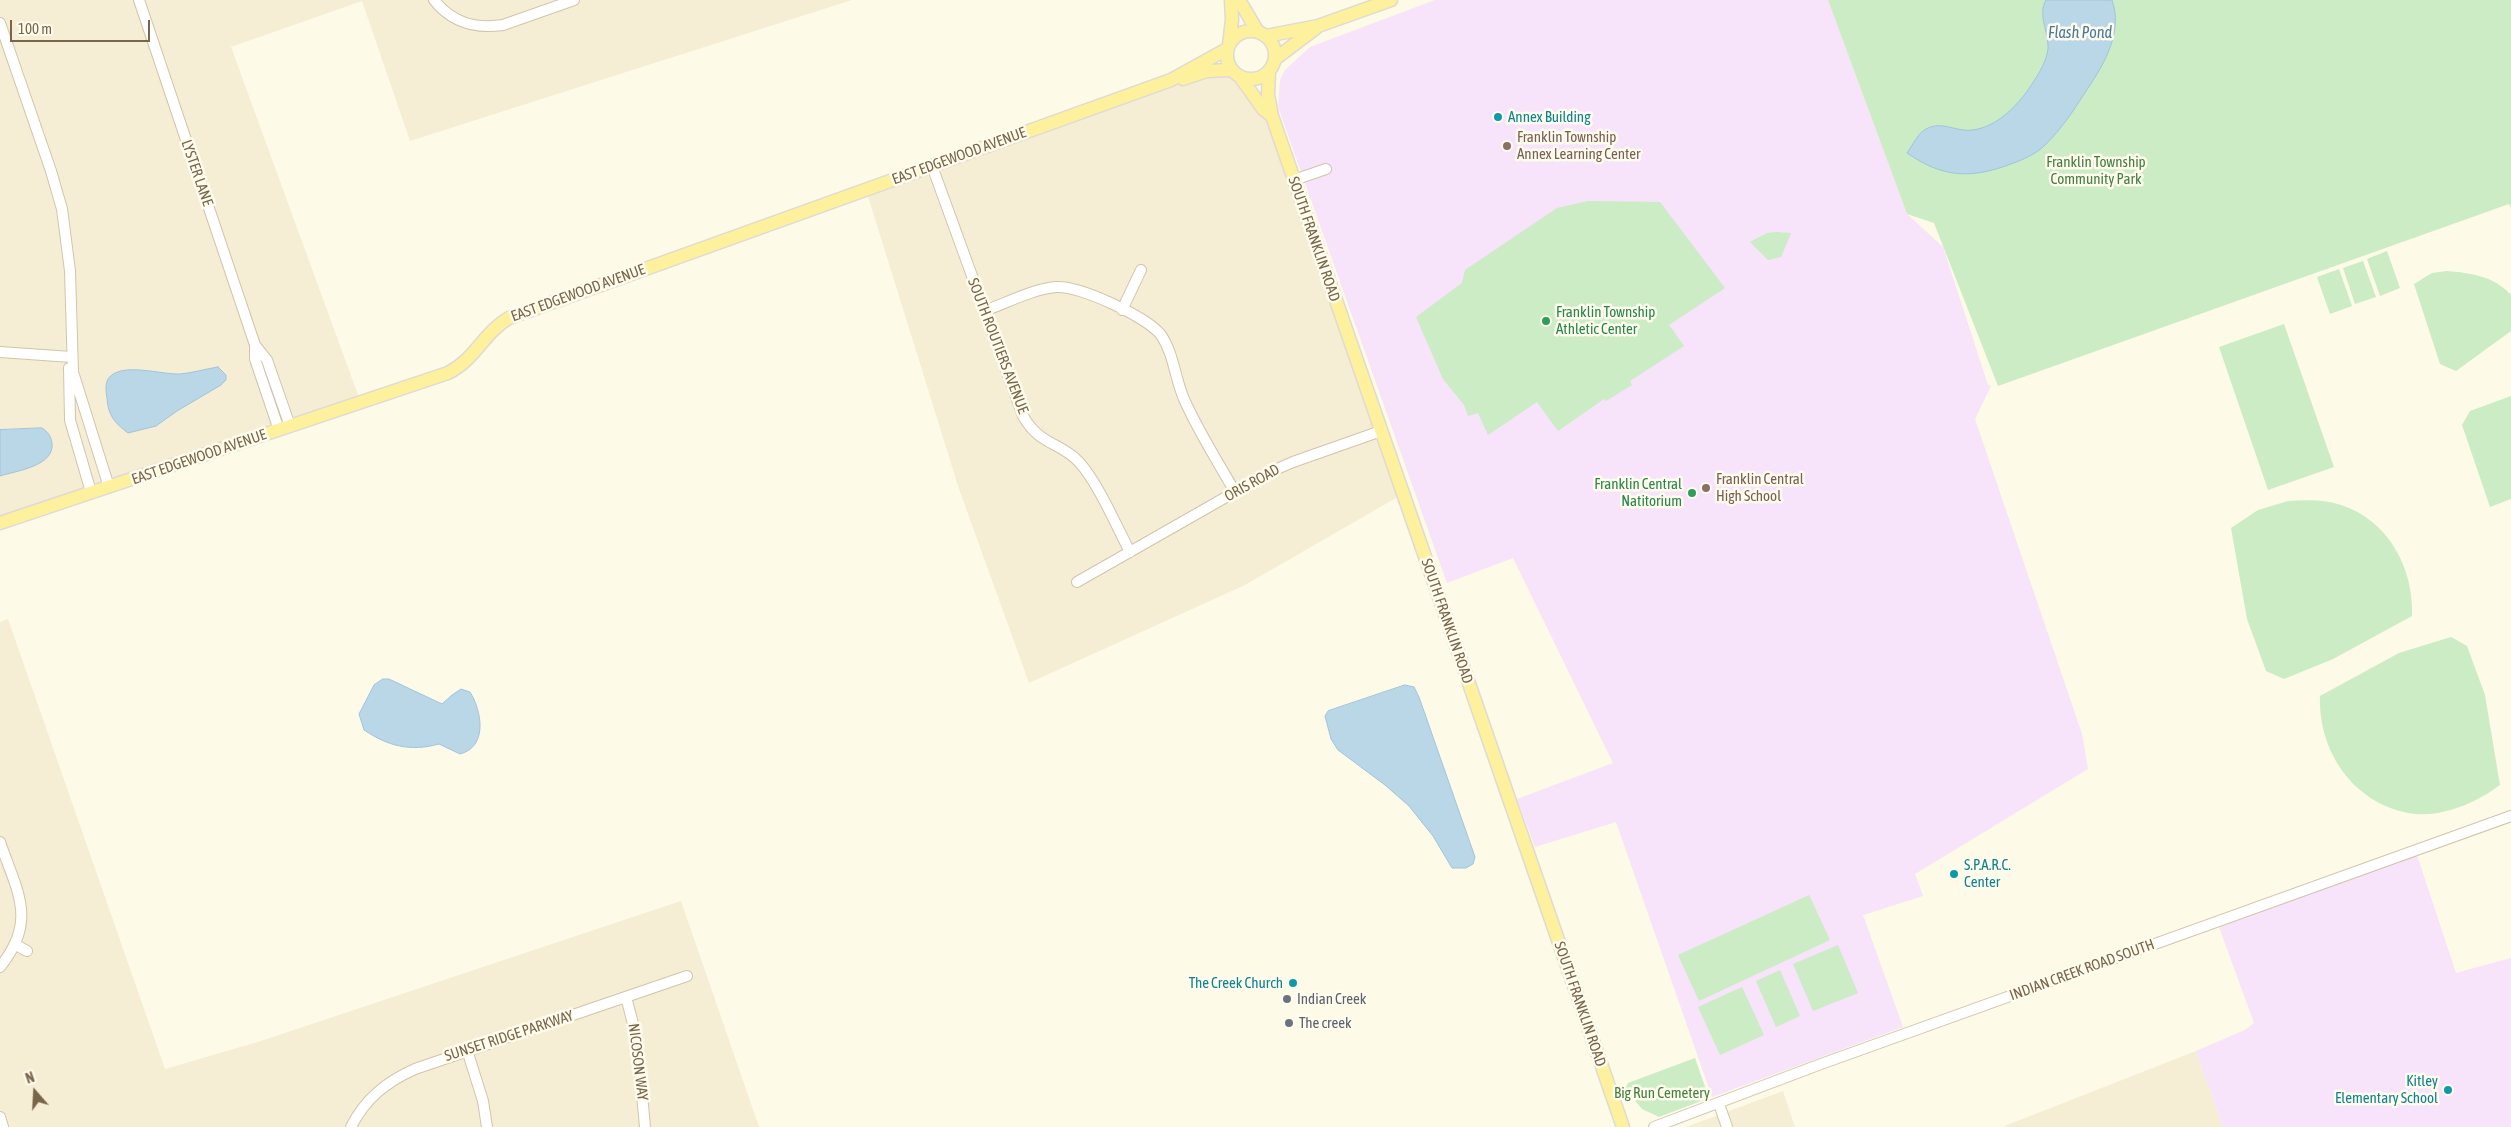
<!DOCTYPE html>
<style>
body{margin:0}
#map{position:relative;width:2511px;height:1127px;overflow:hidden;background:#fdfae7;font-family:"Asap Condensed",sans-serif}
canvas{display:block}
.north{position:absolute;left:10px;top:1067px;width:50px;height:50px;-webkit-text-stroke:4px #fffcee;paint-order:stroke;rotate:341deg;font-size:14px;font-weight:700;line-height:20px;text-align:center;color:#79664a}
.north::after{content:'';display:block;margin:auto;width:18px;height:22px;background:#79664a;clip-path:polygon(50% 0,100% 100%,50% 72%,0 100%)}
.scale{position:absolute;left:10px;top:20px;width:140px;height:22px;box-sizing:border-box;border:2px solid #79664a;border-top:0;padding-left:6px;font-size:15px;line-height:18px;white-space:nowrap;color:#79664a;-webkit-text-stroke:4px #fffcee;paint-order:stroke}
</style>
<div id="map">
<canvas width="2511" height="1127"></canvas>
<div class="north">N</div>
<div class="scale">100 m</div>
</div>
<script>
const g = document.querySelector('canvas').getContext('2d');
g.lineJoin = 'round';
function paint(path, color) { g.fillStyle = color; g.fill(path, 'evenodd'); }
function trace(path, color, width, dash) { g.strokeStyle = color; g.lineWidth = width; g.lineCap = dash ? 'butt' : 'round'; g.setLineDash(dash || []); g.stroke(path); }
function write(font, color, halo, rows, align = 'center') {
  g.font = font + ' "Asap Condensed",sans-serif'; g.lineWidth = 5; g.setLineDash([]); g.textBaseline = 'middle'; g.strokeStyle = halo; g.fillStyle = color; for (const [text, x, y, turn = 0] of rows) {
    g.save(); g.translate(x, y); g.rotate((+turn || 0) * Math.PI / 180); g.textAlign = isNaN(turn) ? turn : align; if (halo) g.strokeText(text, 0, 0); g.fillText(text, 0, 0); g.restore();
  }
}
const residential = new Path2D(`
 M0,0h852l-442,141 -48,-140 -131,46 130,356 -361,120z
 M1234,73l29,36 140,385 -158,91 -216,98 -70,-194 -93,-299 305,-110z
 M8,619l157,450 96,-28 420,-140 78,226h-759v-505z
 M2196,1051l27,76h-221z
 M1783,1091l12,36h-109z`);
const education = new Path2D(`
 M1435,0h393l79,214 36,33 45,138 3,1 -16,33 107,315 6,35 -173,105 8,22 -60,19 40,112 -191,70 -96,-275 -81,25 -18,-48 96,-36 -100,-205 -66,25 -169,-476 2,-27 5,-10 25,-23z
 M2417,855l39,118 55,-15v169h-288l-27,-76 49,-21 9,-7 -35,-96z`);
const green = new Path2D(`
 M1828,0h683v208l-2,-4 -511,182 -64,-163 -27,-9z
 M1588,201l72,1 65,86 -56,37 15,21 -54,35 2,4 -26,16 -2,-2 -46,32 -21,-29 -49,33 -10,-22 -10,3 -4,-11 -21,-26 -27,-62 46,-34 3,-13 92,-62z
 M1776,232l15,1 -10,24 -13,3 -18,-18 17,-9z
 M2387,251l13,37 -20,8 -13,-37z
 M2363,261l13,36 -21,7 -12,-36z
 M2339,269l13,37 -22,8 -13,-37z
 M2447,271c24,2 47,5 64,24v36l-55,40 -16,-7 -26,-80 18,-11z
 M2284,324l50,143 -66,23 -49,-143z
 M2511,396v103l-21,8 -28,-82 8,-14z
 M2288,501c18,-1 36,-2 53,4 47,15 73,63 71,111l-79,43 -49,20 -18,-8 -19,-52 -16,-91 27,-18z
 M2451,637l16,9 18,49 15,90c-24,18 -60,34 -92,28 -56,-11 -90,-63 -88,-117l79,-43z
 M1809,895l21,45 -131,61 -21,-46z
 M1838,945l20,48 -45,18 -20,-47z
 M1780,970l20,46 -24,11 -20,-46z
 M1742,987l22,48 -44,20 -22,-48z
 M1695,1058l14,40 -50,19 -17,-8 -17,-20 3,-6z`);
const water = new Path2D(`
 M2046,0h66c11,31 -7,63 -24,88 -13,20 -26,41 -44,58 -8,8 -22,14 -33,18 -40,15 -68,14 -104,-11 5,-7 12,-21 19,-24 13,-7 23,-1 37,1 26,3 50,-19 65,-40 8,-12 18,-26 20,-41 1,-17 -11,-34 -2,-49z
 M218,367l8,8v5l-5,5 -44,26 -21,15 -28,7c-13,-10 -20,-17 -21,-35 -1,-5 -2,-14 1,-19 12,-18 54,-4 72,-5 12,-1 25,-5 38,-7z
 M42,428c6,4 9,8 10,15 3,23 -36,28 -52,33v-46z
 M383,679h6l53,25 10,-9 9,-6 9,3c12,19 18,55 -10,62l-21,-10c-29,8 -51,2 -75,-14l-5,-16 15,-29z
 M1405,685l9,2 5,10 56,160 -2,7 -7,4h-14l-19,-32 -24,-30 -24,-21 -47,-35 -7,-11 -6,-23 3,-5z`);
const minor = new Path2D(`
 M139,0l116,345v14l24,71
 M434,0c18,23 41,29 69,25l71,-25
 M0,23l51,148 11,38 8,62 3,101 36,115
 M932,166l91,250c17,30 38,26 56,46 19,21 37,63 51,90
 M1294,180l32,-11
 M1122,310l19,-40
 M984,311c23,-8 48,-22 72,-24 23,-2 91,30 105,48 13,19 14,44 23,64 14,32 34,63 51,93
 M255,345l12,15 23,66
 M0,352l71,5
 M69,368l1,52 21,72
 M1077,582l193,-110 23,-10 88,-31
 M0,842c17,50 38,78 0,125
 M16,945l11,6
 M626,997l11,42 8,88
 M467,1050l16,51 4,26
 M1719,1104l8,23
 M0,1117l3,10
 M351,1127c14,-28 35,-45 64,-58l272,-93
 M1654,1127l167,-63 690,-248`);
const major = new Path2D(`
 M1239,0l19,32
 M1227 55a24 24 0 1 1 48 0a24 24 0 1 1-48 0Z
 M1266,36l52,-10 73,-26
 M1229,45l3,-25 -1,-20
 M1275,59l41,-31
 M1269,71l-1,24 4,21 351,1011
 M1241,78l22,31 9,7
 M1183,79l24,-8 24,-1
 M0,523l448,-150c28,-14 36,-41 61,-55l662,-238 56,-31`);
const markers = [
 [1498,117,5,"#0f9aa8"],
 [1507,146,5,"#8d6e63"],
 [1546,321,5,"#2e9e5b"],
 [1706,488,5,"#8d6e63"],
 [1692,493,5,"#2e9e5b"],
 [1954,874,5,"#0f9aa8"],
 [1293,983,5,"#0f9aa8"],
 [1287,999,5,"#6b7280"],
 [1289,1023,5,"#6b7280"],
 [2448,1090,5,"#0f9aa8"]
];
const cultureNames = [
 ["Annex Building",1508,117],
 ["S.P.A.R.C.",1964,865],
 ["Center",1964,882],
 ["The Creek Church",1283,983,"right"],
 ["Kitley",2438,1081,"right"],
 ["Elementary School",2438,1098,"right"]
];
const educationNames = [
 ["Franklin Township",1517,137],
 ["Annex Learning Center",1517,154],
 ["Franklin Central",1716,479],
 ["High School",1716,496]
];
const streetNames = [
 ["EAST EDGEWOOD AVENUE",959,156,-20],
 ["LYSTER LANE",197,173,71],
 ["SOUTH FRANKLIN ROAD",1314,239,71],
 ["EAST EDGEWOOD AVENUE",578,293,-20],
 ["SOUTH ROUTIERS AVENUE",998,346,69],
 ["EAST EDGEWOOD AVENUE",199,457,-19],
 ["ORIS ROAD",1252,483,-29],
 ["SOUTH FRANKLIN ROAD",1447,621,71],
 ["INDIAN CREEK ROAD SOUTH",2082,970,-20],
 ["SOUTH FRANKLIN ROAD",1580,1004,71],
 ["SUNSET RIDGE PARKWAY",509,1036,-18],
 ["NICOSON WAY",638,1062,83]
];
const parkNames = [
 ["Franklin Township",2096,162],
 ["Community Park",2096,179],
 ["Big Run Cemetery",1662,1093]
];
const leisureNames = [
 ["Franklin Township",1556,312],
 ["Athletic Center",1556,329],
 ["Franklin Central",1682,484,"right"],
 ["Natitorium",1682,501,"right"]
];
const worshipNames = [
 ["Indian Creek",1297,999],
 ["The creek",1299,1023]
];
const waterNames = [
 ["Flash Pond",2080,33]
];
paint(residential, '#f5eed5');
paint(education, '#f7e3fa');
paint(green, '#cbecc4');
paint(water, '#bad7e8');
trace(water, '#a0c4db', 1);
trace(minor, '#d0c5ac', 12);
trace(major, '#dfdad4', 15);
trace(minor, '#fff', 10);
trace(major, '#fef19d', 12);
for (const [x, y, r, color] of markers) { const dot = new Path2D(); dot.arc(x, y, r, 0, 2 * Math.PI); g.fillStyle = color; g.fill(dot); trace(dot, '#fffcee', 2); }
write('15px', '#0d838f', '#fffcee', cultureNames, 'left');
write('15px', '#785e54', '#fffcee', educationNames, 'left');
write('15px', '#79664a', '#fffcee', streetNames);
write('15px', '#447f41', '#fffcee', parkNames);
write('15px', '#27864d', '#fffcee', leisureNames, 'left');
write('15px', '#5b616d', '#fffcee', worshipNames, 'left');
write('italic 16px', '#477a9c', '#fffcee', waterNames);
</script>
